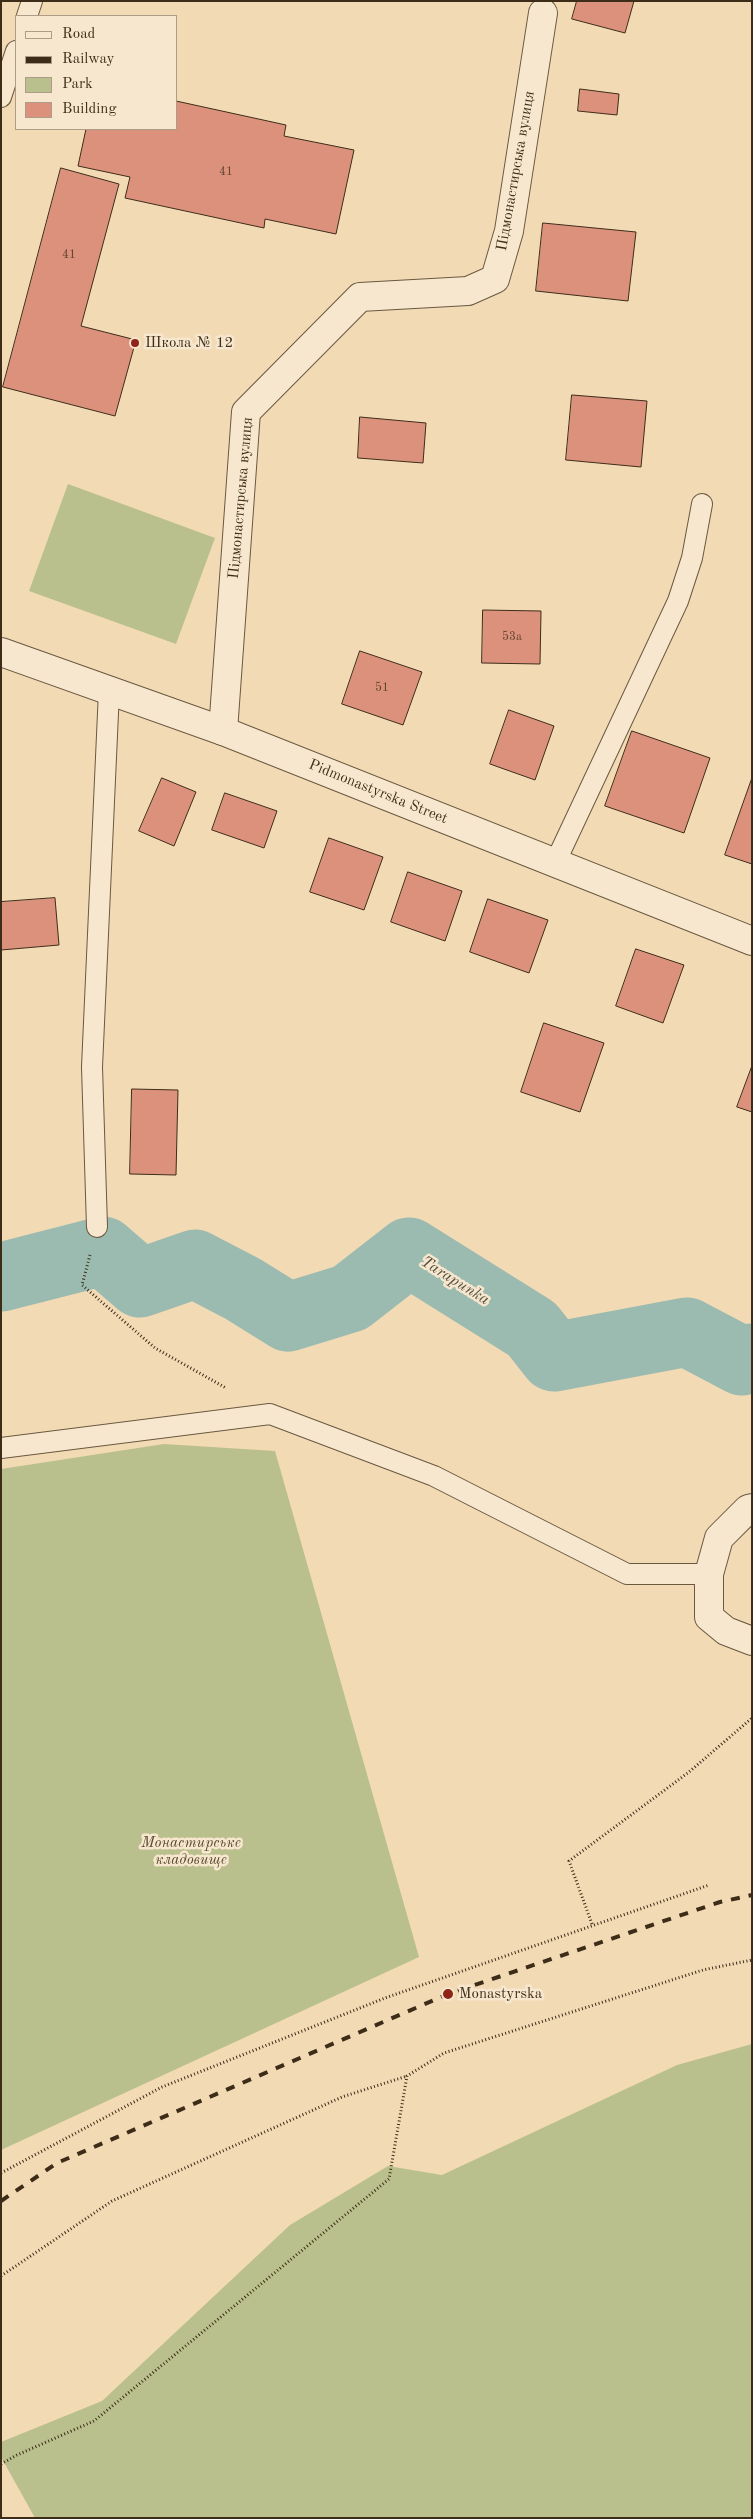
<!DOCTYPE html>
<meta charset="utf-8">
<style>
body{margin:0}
#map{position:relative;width:753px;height:2519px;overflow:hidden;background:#f2dab5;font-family:"Old Standard TT",serif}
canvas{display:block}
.frame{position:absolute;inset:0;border:2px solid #3d2d18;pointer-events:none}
.legend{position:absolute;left:15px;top:15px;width:162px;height:115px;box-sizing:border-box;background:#f7e7cf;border:1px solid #ad9d86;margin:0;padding:6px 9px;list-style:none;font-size:15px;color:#3d2d18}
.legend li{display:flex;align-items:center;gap:10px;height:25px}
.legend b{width:25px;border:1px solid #ad9d86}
</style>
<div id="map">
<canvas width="753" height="2519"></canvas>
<div class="frame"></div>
<ul class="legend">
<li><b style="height:6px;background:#f7e7cf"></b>Road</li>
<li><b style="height:6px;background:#3d2d18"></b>Railway</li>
<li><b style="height:14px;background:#bac08d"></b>Park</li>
<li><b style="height:14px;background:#dc917c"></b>Building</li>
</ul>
</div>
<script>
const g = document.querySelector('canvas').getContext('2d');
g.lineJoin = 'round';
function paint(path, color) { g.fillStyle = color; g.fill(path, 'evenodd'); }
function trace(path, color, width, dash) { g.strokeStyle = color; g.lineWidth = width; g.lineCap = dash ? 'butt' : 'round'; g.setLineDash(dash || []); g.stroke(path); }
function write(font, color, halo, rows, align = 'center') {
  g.font = font + ' "Old Standard TT",serif'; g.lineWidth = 5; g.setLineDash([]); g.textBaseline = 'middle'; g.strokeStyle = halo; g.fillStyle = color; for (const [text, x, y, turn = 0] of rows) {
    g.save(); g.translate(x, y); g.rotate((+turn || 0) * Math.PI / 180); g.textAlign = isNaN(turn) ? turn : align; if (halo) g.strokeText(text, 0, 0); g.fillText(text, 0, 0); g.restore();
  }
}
const green = new Path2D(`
 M68,484l147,54 -39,106 -147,-53z
 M164,1444l111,7 144,506 -418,193v-681z
 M752,2044v474h-717l-34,-61v-15l101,-41 188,-176 98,-59 54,9 235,-110z`);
const river = new Path2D(`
 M1,1277l102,-26 37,32 55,-19 48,25 45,28 62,-19 59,-46 123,77 22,28 133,-25 55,29 10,-3`);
const building = new Path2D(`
 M577,1h57l-9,32 -53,-14z
 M580,89l39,5 -2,21 -39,-4z
 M176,101l110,24 -2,11 70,14 -18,84 -71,-15 -1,9 -139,-30 5,-21 -52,-11 8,-37h90z
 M61,168l58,16 -38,142 55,14 -21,76 -112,-29z
 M543,223l93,9 -8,69 -92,-10z
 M572,395l75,6 -6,66 -75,-7z
 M360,417l66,6 -3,40 -65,-5z
 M483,610l58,1 -1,53 -58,-1z
 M360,651l62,21 -19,53 -61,-21z
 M509,710l45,16 -19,54 -45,-16z
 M632,731l78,27 -26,75 -79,-27z
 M162,778l34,14 -22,54 -35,-15z
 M752,778v86l-27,-9z
 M225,793l52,18 -13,37 -52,-18z
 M329,838l54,19 -19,53 -54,-18z
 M408,872l54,19 -17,50 -54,-19z
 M55,898l4,47 -58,5v-48z
 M488,899l60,21 -19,53 -59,-21z
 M636,949l48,16 -21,58 -47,-17z
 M544,1023l60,20 -24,69 -59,-20z
 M752,1066v46l-15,-5z
 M132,1089l46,1 -2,85 -46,-1z`);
const path = new Path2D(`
 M90,1255l-8,30 73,63 71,40
 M592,1924l-23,-63 120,-89 63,-54
 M1,2173l161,-86 223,-89 324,-113
 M1,2276l111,-75 230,-104 65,-21
 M1,2464l16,-9 77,-34 295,-242 18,-103 37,-23 259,-83 49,-10`);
const service = new Path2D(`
 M27,16l5,-15
 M1,97l15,-46
 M555,863l123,-262 14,-43 10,-54
 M97,1227l-5,-160 17,-376
 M1,1448l269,-34 164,62 193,98h82`);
const minor = new Path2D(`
 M223,731l23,-319 114,-115 108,-6 27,-12 14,-48 34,-218
 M752,1508l-4,1 -29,29 -10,36v43l17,14 26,10`);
const tertiary = new Path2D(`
 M1,652l222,79 529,210`);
const rail = new Path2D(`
 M1,2201l56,-38 391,-169 272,-92 32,-7`);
const markers = [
 [135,343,5,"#8f2418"],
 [448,1994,6,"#8f2418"]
];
const numberNames = [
 ["41",226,172],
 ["41",69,255],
 ["53а",512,637],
 ["51",382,688]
];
const streetNames = [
 ["Підмонастирська вулиця",516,171,-80],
 ["Підмонастирська вулиця",241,498,-85],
 ["Pidmonastyrska Street",378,792,22]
];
const poiNames = [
 ["Школа № 12",145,343],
 ["Monastyrska",459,1994]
];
const parkNames = [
 ["Монастирське",191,1843],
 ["кладовище",191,1860]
];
const waterNames = [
 ["Tarapunka",455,1281,32]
];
paint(green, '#bac08d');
trace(river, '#9bbab0', 69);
paint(building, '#dc917c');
trace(building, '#3d2d18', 1);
trace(service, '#6a583f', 22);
trace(minor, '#6a583f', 30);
trace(tertiary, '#6a583f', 30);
trace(path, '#3d2d18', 3, [1, 2.5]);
trace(service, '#f7e7cf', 20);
trace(minor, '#f7e7cf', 28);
trace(tertiary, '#f7e7cf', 28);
trace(rail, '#3d2d18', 4, [9, 9]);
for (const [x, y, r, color] of markers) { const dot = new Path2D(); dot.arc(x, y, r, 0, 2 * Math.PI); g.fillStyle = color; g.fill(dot); trace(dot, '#f7e7cf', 2); }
write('12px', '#654631', null, numberNames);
write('15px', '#3d2d18', '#f7e7cf', streetNames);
write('15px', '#3d2d18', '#f7e7cf', poiNames, 'left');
write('italic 15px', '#564a2f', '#f7e7cf', parkNames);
write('italic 16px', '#54503e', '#f7e7cf', waterNames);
</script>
